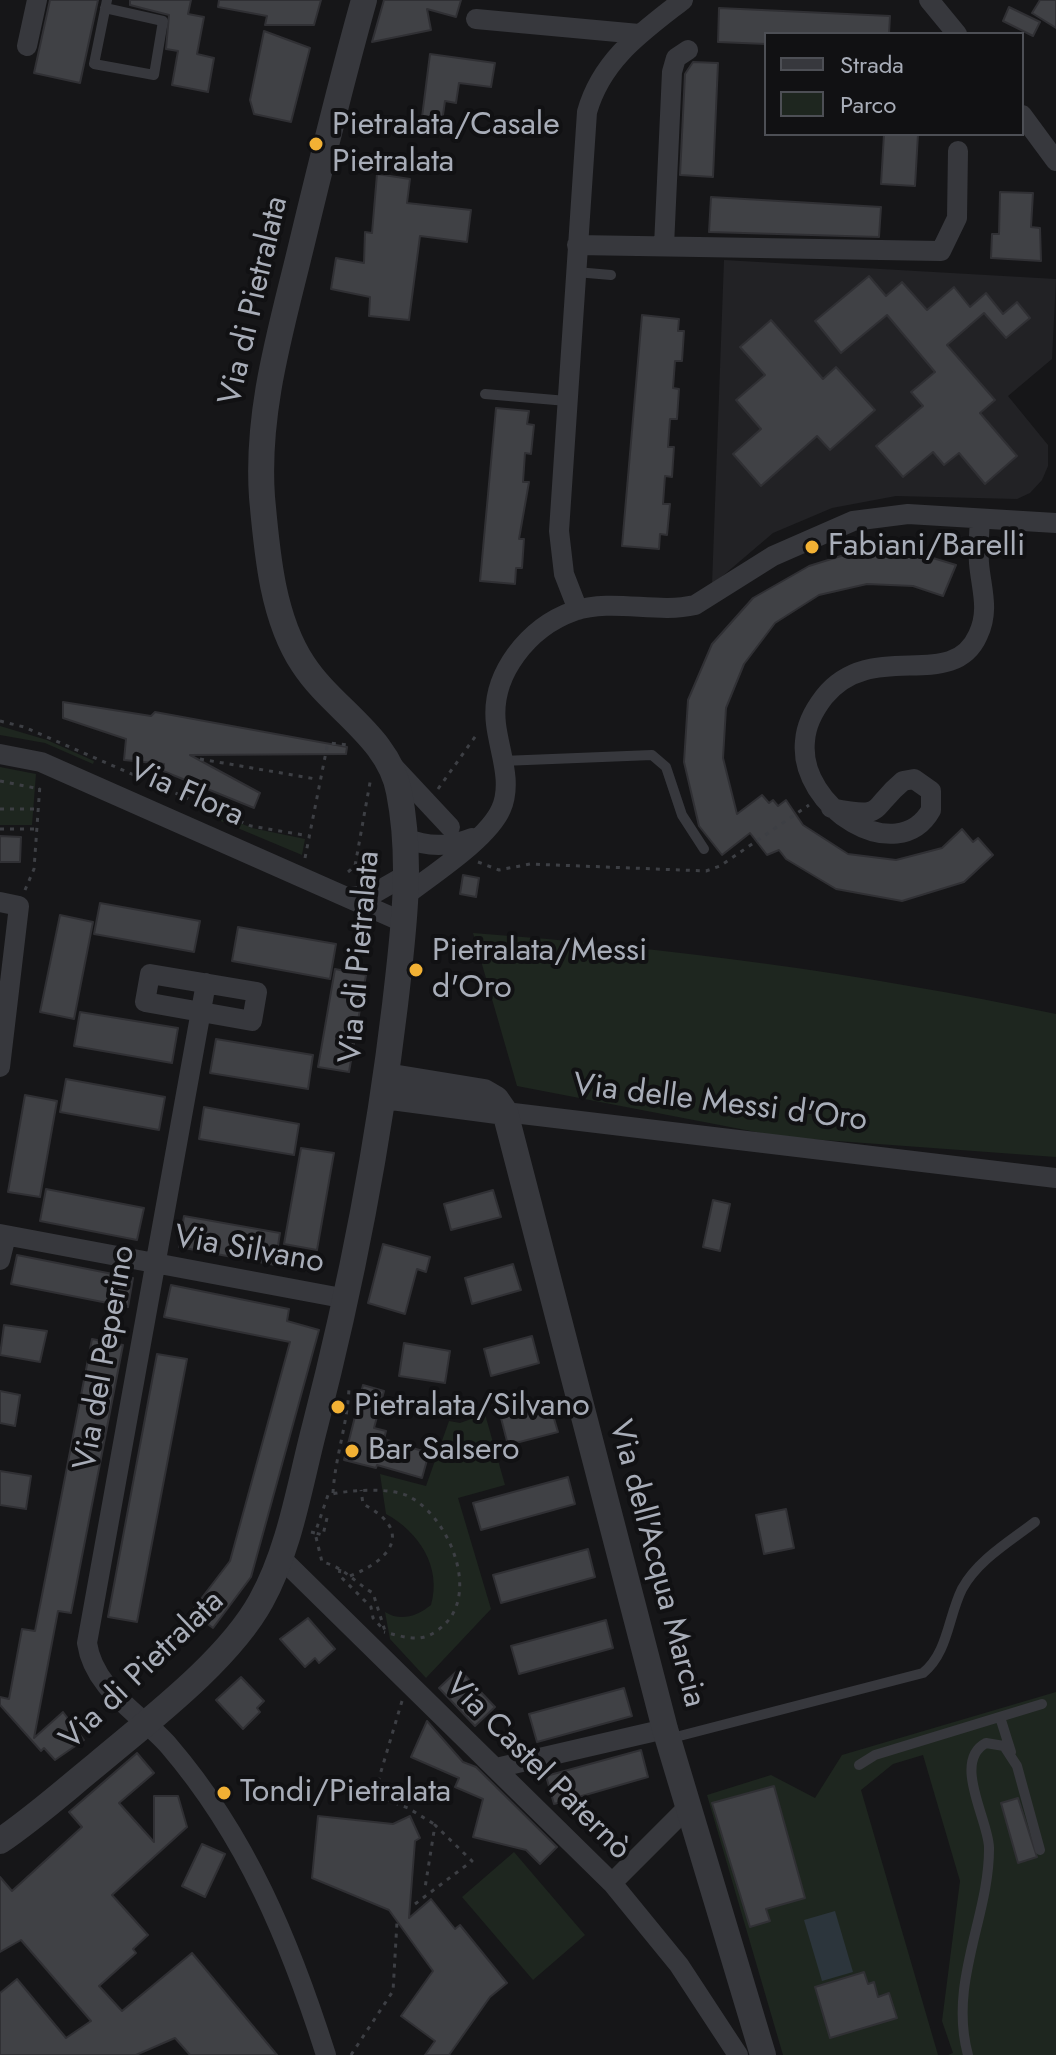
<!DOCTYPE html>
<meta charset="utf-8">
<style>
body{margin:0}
#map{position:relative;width:1056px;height:2055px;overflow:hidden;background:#161618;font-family:Jost,sans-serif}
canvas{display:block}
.legend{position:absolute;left:764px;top:32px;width:260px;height:104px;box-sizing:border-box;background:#111113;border:2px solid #4d4f55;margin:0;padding:10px 14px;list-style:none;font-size:24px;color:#a8adb8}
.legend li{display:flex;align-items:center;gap:16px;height:40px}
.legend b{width:40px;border:2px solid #4d4f55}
</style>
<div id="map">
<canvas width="1056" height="2055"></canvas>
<ul class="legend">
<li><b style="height:10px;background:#37383d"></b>Strada</li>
<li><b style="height:22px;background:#1e261f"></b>Parco</li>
</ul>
</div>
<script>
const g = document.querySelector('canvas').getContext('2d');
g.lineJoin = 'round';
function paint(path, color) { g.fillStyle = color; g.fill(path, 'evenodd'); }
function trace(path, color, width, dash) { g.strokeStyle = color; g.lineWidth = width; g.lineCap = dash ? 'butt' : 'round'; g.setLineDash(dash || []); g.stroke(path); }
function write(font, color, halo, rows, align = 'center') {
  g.font = font + ' Jost,sans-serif'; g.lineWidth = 8; g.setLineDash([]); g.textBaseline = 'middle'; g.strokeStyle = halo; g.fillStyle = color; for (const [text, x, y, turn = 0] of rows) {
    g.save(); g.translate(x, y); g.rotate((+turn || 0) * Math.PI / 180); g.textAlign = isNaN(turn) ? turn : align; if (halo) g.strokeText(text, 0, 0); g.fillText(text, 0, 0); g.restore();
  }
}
const built = new Path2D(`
 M724,260l332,19 -4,80 -44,37 40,49v21l-6,14 -12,13 -13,6 -121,-3 -64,12 -59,25 -61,52z`);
const green = new Path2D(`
 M0,726l47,14 47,21 -1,3 -48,-21 -45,-8z
 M0,767l36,7 -4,51h-32z
 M218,814l34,14 53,11 -3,16 -86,-36z
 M473,933c199,15 388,40 583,81v143l-274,-20 -265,-51z
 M485,1414l20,71 -47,13 33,111 -65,69 -36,-39 -5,-27c16,10 32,4 46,-7 11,-38 -12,-73 -45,-91l-6,-40 46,12 23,-65 11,2z
 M1056,1692v363h-108l5,-2 -11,-32 18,-140 -37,-126 -30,9 -32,26 77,265h-155l-76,-260 64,-20 44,23 27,-43z
 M514,1852l71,83 -52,45 -71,-83z`);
const water = new Path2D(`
 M835,1911l18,61 -31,9 -18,-61z`);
const building = new Path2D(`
 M50,0h48l-18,83 -46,-10z
 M130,0h61l-3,14 16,3 -7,37 17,4 -6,34 -36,-7 6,-34 -12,-2 3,-34 -39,-10z
 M219,0h102l-7,25h-49l2,-9 -49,-9z
 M384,0h77l-5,17 -29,-8 4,21 -59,12z
 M1040,0h16v28l-24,-15z
 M1009,7l31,15 -7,14 -30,-15z
 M719,8l171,8 -1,18h-123v10l-48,-2z
 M264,31l46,17 -19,74 -37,-8 -4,-14z
 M430,54l65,9 -4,24 -32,-4 -3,20 -11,-2 -5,35 -20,-3z
 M693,62l25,1 -5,114 -33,-2 5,-101z
 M884,134h34l-3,52 -34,-2z
 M377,174l33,5 -3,24 64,7 -4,32 -47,-6 -11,84 -40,-4 1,-19 -39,-8 5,-31 28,5 1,-31 7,1z
 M1000,192l33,1 -2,34 9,1 1,33 -50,-3 1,-24h7z
 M711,197l170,10 -2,30 -170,-5z
 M869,276l17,20 16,-14 25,28 27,-23 16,20 16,-14 17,21 14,-12 13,16 -24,20 -22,-25 -37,32 48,55 -15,13 37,43 -32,28 -26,-31 -15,12 -11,-13 -30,25 -27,-31 47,-40 -12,-14 24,-20 -48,-57 -46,38 -26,-32z
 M642,315l37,4 -1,12h6l-2,30h-7l-2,27 6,1 -2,30h-7l-2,28h6l-2,30 -7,-1 -2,28h7l-3,31 -7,-1 -1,15 -37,-3z
 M771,320l52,59 13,-12 39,43 -45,40 -13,-14 -56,50 -28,-32 28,-25 -25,-29 29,-25 -25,-28z
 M496,408l33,3 -2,13 7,1 -3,29 -6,-1 -2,29h6l-10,57h5l-2,29h-6l-1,16 -35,-3z
 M857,551l66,4 33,10 -13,31 -30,-10 -46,-2 -48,11 -44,28 -31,41 -18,44 -3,50 14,56 25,-19 7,8 4,-3 5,6 8,-6 17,25 45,29 48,6 46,-12 20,-19 11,13 5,-4 15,17 -29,27 -62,19 -66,-12 -50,-30 -7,-9 -12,5 -17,-22 -28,22 -23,-29 -15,-64 4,-62 24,-56 41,-46 56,-32z
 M63,702l88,14 4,-4 192,35 -1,7 -156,1 70,38 -6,15 -91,-37 1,-7 -40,-4 2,-21 -63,-21z
 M0,836l21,1 -1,25h-20z
 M463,875l16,3 -3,19 -16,-3z
 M100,903l100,18 -6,31 -100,-18z
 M60,915l33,7 -19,97 -34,-7z
 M238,927l98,17 -6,35 -98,-18z
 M335,969l31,6 -17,97 -31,-5z
 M80,1012l98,16 -6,35 -98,-17z
 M216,1039l97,16 -5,34 -98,-16z
 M66,1079l99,18 -6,33 -99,-18z
 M25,1095l32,6 -17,96 -32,-5z
 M204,1107l95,17 -5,31 -95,-16z
 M301,1148l33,5 -17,97 -33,-6z
 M46,1189l98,19 -7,32 -97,-19z
 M493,1190l8,27 -50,13 -7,-26z
 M713,1200l17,4 -10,47 -17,-4z
 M184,1216l96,17 -5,32 -96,-18z
 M383,1244l47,13 -4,15 -9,-3 -12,45 -37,-11z
 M17,1255l116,23 -5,29 -117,-23z
 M513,1264l8,26 -49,14 -7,-26z
 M171,1285l118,24 -2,12 32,9 -68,247 -38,51 -22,-16 39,-51 60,-219 -126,-25z
 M4,1325l43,6 -7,31 -40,-7z
 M532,1336l7,27 -48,13 -7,-27z
 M92,1339l31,6 -52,268 -13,-2 -24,127 29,-26 21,28 -29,20 -11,-12 -3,3 -41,-46v-8l9,2 13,-70 13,2z
 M404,1343l46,8 -5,32 -46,-7z
 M157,1354l30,5 -50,263 -29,-5z
 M363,1385l21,6 -10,37 12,3 -2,8 45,14 -7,25 -45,-13 -1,3 -32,-8z
 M0,1391l20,4 -5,31 -15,-3z
 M550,1405l8,27 -50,13 -7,-27z
 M0,1471l31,5 -5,33 -26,-4z
 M568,1477l7,27 -94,26 -8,-27z
 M786,1509l8,39 -30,6 -8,-39z
 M588,1549l7,28 -94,26 -8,-28z
 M308,1618l27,31 -16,14 -4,-5 -10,9 -25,-28z
 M606,1620l7,28 -94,26 -8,-28z
 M459,1669l36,38 -20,19 -36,-38z
 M241,1677l23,24 -7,7 3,4 -17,17 -27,-29z
 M624,1688l8,28 -95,26 -8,-28z
 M427,1721l36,41 13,5 81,80 -17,17 -14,-14 -53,-13 10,-38 -28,-12 4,-9 -48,-21z
 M641,1750l7,27 -94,27 -8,-28z
 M137,1753l17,20 -35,30 35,39v-46h24l9,31 -75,68 36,40 -15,14 3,4 -37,33 23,25 70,-58 85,102h-87l-15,-17 -39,17h-136v-62l17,-14 49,59 25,-17 -70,-81 -21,12v-75l12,14 70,-64 -13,-15z
 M774,1786l31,112 -39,11 4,12 -20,6 -38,-124z
 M1018,1798l19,59 -19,6 -17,-60z
 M318,1816l75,8 17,-8 10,22 -5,3 -6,77 22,-19 24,30 5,-4 47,58 -17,14 -41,58h-24l10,-14 -34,-25 32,-45 -44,-61 -77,-32z
 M202,1844l23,10 -20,43 -23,-11z
 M864,1972l4,12 6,-2 4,15 11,-4 8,25 -67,20 -15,-51z`);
const path = new Path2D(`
 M0,721l24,6 227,99 58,10
 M200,759l116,20
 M0,781l40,8
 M438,789l39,-55
 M0,809h38
 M0,829h37
 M305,858l22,-111 3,-4 18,2
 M478,862l21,8 31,-6 176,7 14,-5 89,-61
 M348,872l7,-6 16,-89
 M25,890l9,-21 6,-85
 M333,1493c2,-36 15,-70 16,-106
 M327,1518l-4,17 -8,-2 7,29c22,5 32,20 51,31l12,38
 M311,1532l4,1 13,-38c19,-5 62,-8 80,1 39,19 71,92 38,127 -7,7 -16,14 -27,15 -11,1 -26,-4 -35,-6
 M340,1569l-1,6 32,32 2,11 9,10
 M350,1576c43,-17 63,-46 13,-72l-2,-14
 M402,1701l-28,94 34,13 26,16
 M415,1904l57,-43 -37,-36 -10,63
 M351,2055l42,-64 4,-69`);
const service = new Path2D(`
 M105,8l58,13 -9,54 -60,-11 13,-64
 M576,272l35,3
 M485,394l82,7
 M502,761l150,-6 14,12 16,48 22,34
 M1000,1717l11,35
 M668,1739l255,-66c25,-20 25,-56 39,-84 16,-29 47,-47 73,-67
 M859,1765l16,-10 167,-51
 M968,2055c-20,-73 22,-140 21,-208 -1,-28 -37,-86 -3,-104l18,3 13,20 23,84`);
const minor = new Path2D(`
 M929,0l28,34
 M476,19l163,15
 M27,46l10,-46
 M1022,115l34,46
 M577,245l364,6 16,-33 1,-67
 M664,246l8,-174 4,-14 12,-8
 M578,610l-14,-36 -5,-43 28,-419c15,-53 55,-80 96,-112
 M0,754l41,8 364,161
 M393,766l57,61
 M831,808c56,11 37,2 72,-27l11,-2 17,12v19c-33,59 -133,-2 -126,-69 1,-16 9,-31 19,-44 48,-60 128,-3 154,-62 12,-25 3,-47 1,-72 -1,-14 0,-29 1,-43
 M405,838c22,9 45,9 67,0
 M406,895c27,-21 82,-56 95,-86 12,-27 -2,-58 -5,-85 -6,-50 33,-97 78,-113 39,-13 82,3 121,-6l78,-49 80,-35 55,-7 148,9
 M350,897l23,-3 33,-19
 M0,902l19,4 -19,161
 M150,974l107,18 -5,29 -107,-19z
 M206,983l-119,660c7,47 53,70 82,103 78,91 121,196 157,309
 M505,1112l551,66
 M0,1234l347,65
 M0,1260l6,-24
 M280,1557l332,326 67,82 59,90
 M496,1768l169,-39
 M612,1883l75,-75`);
const tertiary = new Path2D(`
 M386,1076l98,16 12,7 9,13 160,617 98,326
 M384,1096l121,16
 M0,1841c34,-23 64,-50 96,-76 52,-44 132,-104 165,-164 29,-52 39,-118 54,-175 36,-139 63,-278 80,-421 8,-70 18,-142 4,-213 -10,-55 -67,-83 -96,-128 -31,-47 -36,-112 -41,-167 -6,-86 19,-167 39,-250 20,-83 40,-165 63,-247`);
const markers = [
 [316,144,8,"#f2b134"],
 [812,547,8,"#f2b134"],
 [416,970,8,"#f2b134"],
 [338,1407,8,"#f2b134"],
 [352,1451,8,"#f2b134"],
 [224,1793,8,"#f2b134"]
];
const poiNames = [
 ["Pietralata/Casale",332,126],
 ["Pietralata",332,163],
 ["Fabiani/Barelli",828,547],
 ["Pietralata/Messi",432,952],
 ["d'Oro",432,989],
 ["Pietralata/Silvano",354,1407],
 ["Bar Salsero",368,1451],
 ["Tondi/Pietralata",240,1793]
];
const streetNames = [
 ["Via di Pietralata",255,301,-77],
 ["Via Flora",186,794,24],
 ["Via di Pietralata",361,957,-85],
 ["Via delle Messi d'Oro",720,1104,7],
 ["Via Silvano",249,1251,10],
 ["Via del Peperino",106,1358,-80],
 ["Via dell'Acqua Marcia",656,1564,75],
 ["Via di Pietralata",143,1671,-44],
 ["Via Castel Paternò",537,1768,45]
];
paint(built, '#222225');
paint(green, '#1e261f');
paint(water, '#2c353c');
paint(building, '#404145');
trace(building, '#303034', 2);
trace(path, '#3d3f44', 3, [4, 6]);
trace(service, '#37383d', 10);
trace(minor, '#37383d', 20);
trace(tertiary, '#37383d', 26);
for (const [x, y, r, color] of markers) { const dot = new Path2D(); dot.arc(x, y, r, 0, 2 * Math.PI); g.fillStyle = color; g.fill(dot); trace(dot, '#111113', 3); }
write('32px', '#a8adb8', '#111113', poiNames, 'left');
write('32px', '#a8adb8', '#111113', streetNames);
</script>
